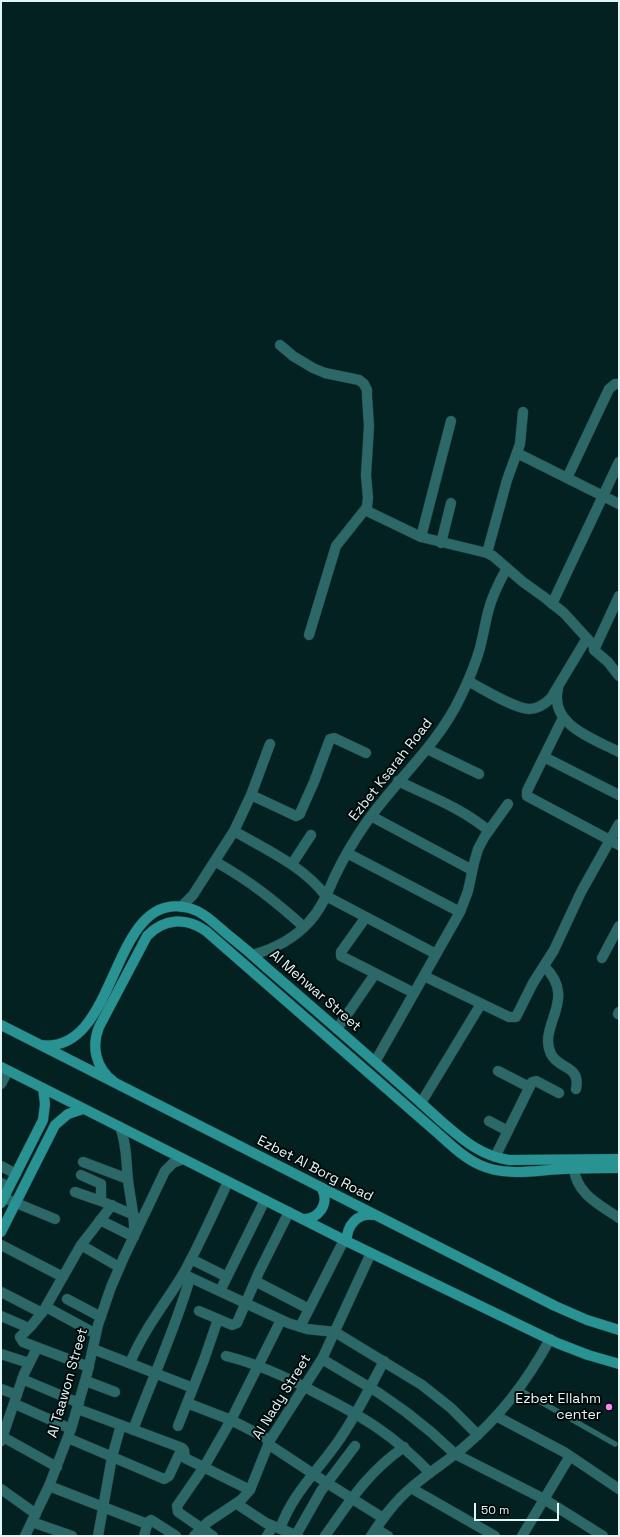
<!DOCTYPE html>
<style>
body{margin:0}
#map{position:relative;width:620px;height:1537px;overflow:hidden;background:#042121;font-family:"Space Grotesk",sans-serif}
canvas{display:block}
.frame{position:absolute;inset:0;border:2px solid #e2f6f6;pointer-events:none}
.scale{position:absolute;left:474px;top:1503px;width:85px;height:18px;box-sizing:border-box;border:2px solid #e2f6f6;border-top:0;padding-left:5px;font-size:12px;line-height:14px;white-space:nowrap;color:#e2f6f6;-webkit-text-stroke:3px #000909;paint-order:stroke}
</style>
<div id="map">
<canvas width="620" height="1537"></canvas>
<div class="frame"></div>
<div class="scale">50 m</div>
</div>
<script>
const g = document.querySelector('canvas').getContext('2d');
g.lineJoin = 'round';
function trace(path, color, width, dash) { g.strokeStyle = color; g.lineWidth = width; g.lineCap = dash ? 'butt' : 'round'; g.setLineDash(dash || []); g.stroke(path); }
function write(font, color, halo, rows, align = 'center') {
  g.font = font + ' "Space Grotesk",sans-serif'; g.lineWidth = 4; g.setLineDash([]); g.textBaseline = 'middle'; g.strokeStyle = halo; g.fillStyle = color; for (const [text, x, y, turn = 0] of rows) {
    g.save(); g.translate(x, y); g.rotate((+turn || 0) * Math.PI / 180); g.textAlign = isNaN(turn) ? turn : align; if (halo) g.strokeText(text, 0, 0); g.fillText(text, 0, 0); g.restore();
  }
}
const lane = new Path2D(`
 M518,1389l97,55`);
const street = new Path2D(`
 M280,345l13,11 20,12 12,5 34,7 5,4 3,6v6l2,30 -3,49 2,23 -1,9 -31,39 -27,89
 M517,453l102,51
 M567,478l42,-89 6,-5h4
 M365,510l56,27 66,16 6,3 30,26 21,15 20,16 30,33v4l14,12 11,14
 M421,537l30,-116
 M441,543l10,-40
 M487,553l20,-73 13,-36 3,-32
 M552,604l67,-142
 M594,650l25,-54
 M468,681c15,8 45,27 61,28 9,0 16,-5 22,-11l36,-60
 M558,689c-9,36 36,50 61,63
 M563,718l-36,73v5l92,49
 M427,749l52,25
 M544,757l75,38
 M398,781c31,15 64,27 91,50
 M251,795l45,21 4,-2 1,-3 13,-29 16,-43 4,-1 32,15
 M371,816l101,54
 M234,831c33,19 69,35 92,65l110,58
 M347,853l113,59
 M216,862c34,19 59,39 88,65
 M292,864l19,-29
 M181,907l12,-12 41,-64 17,-36 19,-51
 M366,917l-25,35v4l73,37
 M252,955c22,-6 42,-16 57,-33 12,-13 18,-28 25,-44 9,-19 20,-38 32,-55 30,-43 71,-77 94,-125 8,-16 15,-33 20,-50 3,-12 5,-24 8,-36 4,-16 11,-30 19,-44
 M602,958l17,-32
 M544,966c35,34 -7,59 7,88 8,16 30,11 25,35
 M424,976l85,41h7l17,-34 21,-33 27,-58 38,-68
 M618,1014l1,-2
 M337,1029l38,-55
 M375,1062l85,-150 8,-21 6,-28 4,-14 7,-13 23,-32
 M498,1071l31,16
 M1,1084l7,-13
 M421,1103l60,-99
 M489,1121l19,10
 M120,1127c7,17 6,35 8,53 2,18 7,35 6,53
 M495,1157l37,-75 4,-1 23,12
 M83,1162l45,17
 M1,1166l15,8
 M574,1168c2,26 26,37 45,50
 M81,1175l20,9v17
 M1,1183l8,4
 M75,1192l26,9 33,14
 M4,1198l51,21
 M100,1220l34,17
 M1,1245l62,32
 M81,1245l38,22
 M191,1259l36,18
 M183,1274l105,49 19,6 28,3 87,53 29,23 27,27
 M255,1281l54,28
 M220,1291l45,-91
 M1,1292l41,21
 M67,1299l34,18
 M46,1307l50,27
 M199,1311l33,14 5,-2 22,-51 30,-60
 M1,1316l28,12
 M300,1327l44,-87
 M93,1349l100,39
 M1,1354l28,9
 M226,1356c32,8 61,21 90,37 46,23 78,42 114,80
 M322,1359l57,34 27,19 25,20 24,22 89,45 59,37
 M130,1363c13,-32 34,-58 52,-87 17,-30 31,-63 46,-94
 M89,1367l-66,-25 -3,-5 12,-12 12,-15 37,-65 31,-40
 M22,1379l57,24
 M86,1381l29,11
 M1,1389l16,6
 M187,1403l44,17 39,20
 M15,1404l56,25
 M78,1409l104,39 2,2 1,8 65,32
 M496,1416l68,36 55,37
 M178,1426l26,-66 14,-41
 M133,1430c19,-51 42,-100 57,-152
 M3,1437l54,30
 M68,1438l96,41 5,-3 13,-28
 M1,1441l23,-67 13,-26
 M268,1444l59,39 56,35
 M49,1486l98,38
 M411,1488l84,48
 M1,1489l35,25
 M237,1504l29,19 32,13
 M32,1522l40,14
 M280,1529c12,-35 36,-56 57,-86 18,-25 32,-54 47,-82
 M376,1529l12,7
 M296,1535l25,-44 34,-45
 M25,1536l24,-50 22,-57 16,-55 11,-49 13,-38 13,-30 41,-86 8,-8 10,-4
 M98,1536l14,-79 9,-32
 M144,1536l4,-14 3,-2 25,16
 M194,1536l14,-14 33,-22 9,-10 20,-50 52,-81 49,-106
 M213,1536l-35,-24 -1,-6 27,-39 27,-47 50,-100
 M267,1536l6,-10
 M325,1536c25,-35 43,-64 79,-89
 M371,1536c12,-18 24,-35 41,-49 16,-14 34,-25 51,-39 36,-30 65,-68 87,-109
 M522,1536l48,-80`);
const secondary = new Path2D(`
 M1,1025l554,281 32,14 32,10
 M41,1045c79,10 68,-158 148,-137 15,4 26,16 38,26 14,11 28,23 41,35 58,50 116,100 173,152 21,18 39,35 68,39l110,-1
 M1,1067l343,173 213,103 31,12 31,9
 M113,1081c-17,-13 -22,-34 -14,-54l48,-91c17,-18 40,-19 59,-5l228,199c14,12 28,27 46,35 26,12 56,5 84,4 18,-1 37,-1 55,-1
 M1,1203l42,-83 2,-16 -2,-16
 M302,1219c16,1 28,-15 20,-30
 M1,1232l54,-107 13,-11 15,-5
 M347,1242c-1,-16 10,-29 26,-27`);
const markers = [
 [609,1407,4,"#f28af3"]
];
const streetNames = [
 ["Ezbet Ksarah Road",391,770,-52],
 ["Al Mehwar Street",315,991,41],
 ["Ezbet Al Borg Road",315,1169,27],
 ["Al Taawon Street",68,1383,-74],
 ["Al Nady Street",282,1397,-58]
];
const poiNames = [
 ["Ezbet Ellahm",601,1399],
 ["center",601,1415]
];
trace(lane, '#1f3b3b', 6);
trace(street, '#1f3b3b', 11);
trace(secondary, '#1f3b3b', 11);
trace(lane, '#2d6868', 5);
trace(street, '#2d6868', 10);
trace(secondary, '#299394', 10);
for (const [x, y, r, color] of markers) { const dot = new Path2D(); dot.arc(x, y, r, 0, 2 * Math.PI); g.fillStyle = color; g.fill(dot); trace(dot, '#000909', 1.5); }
write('14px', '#e2f6f6', '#000909', streetNames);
write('14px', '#e2f6f6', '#000909', poiNames, 'right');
</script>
